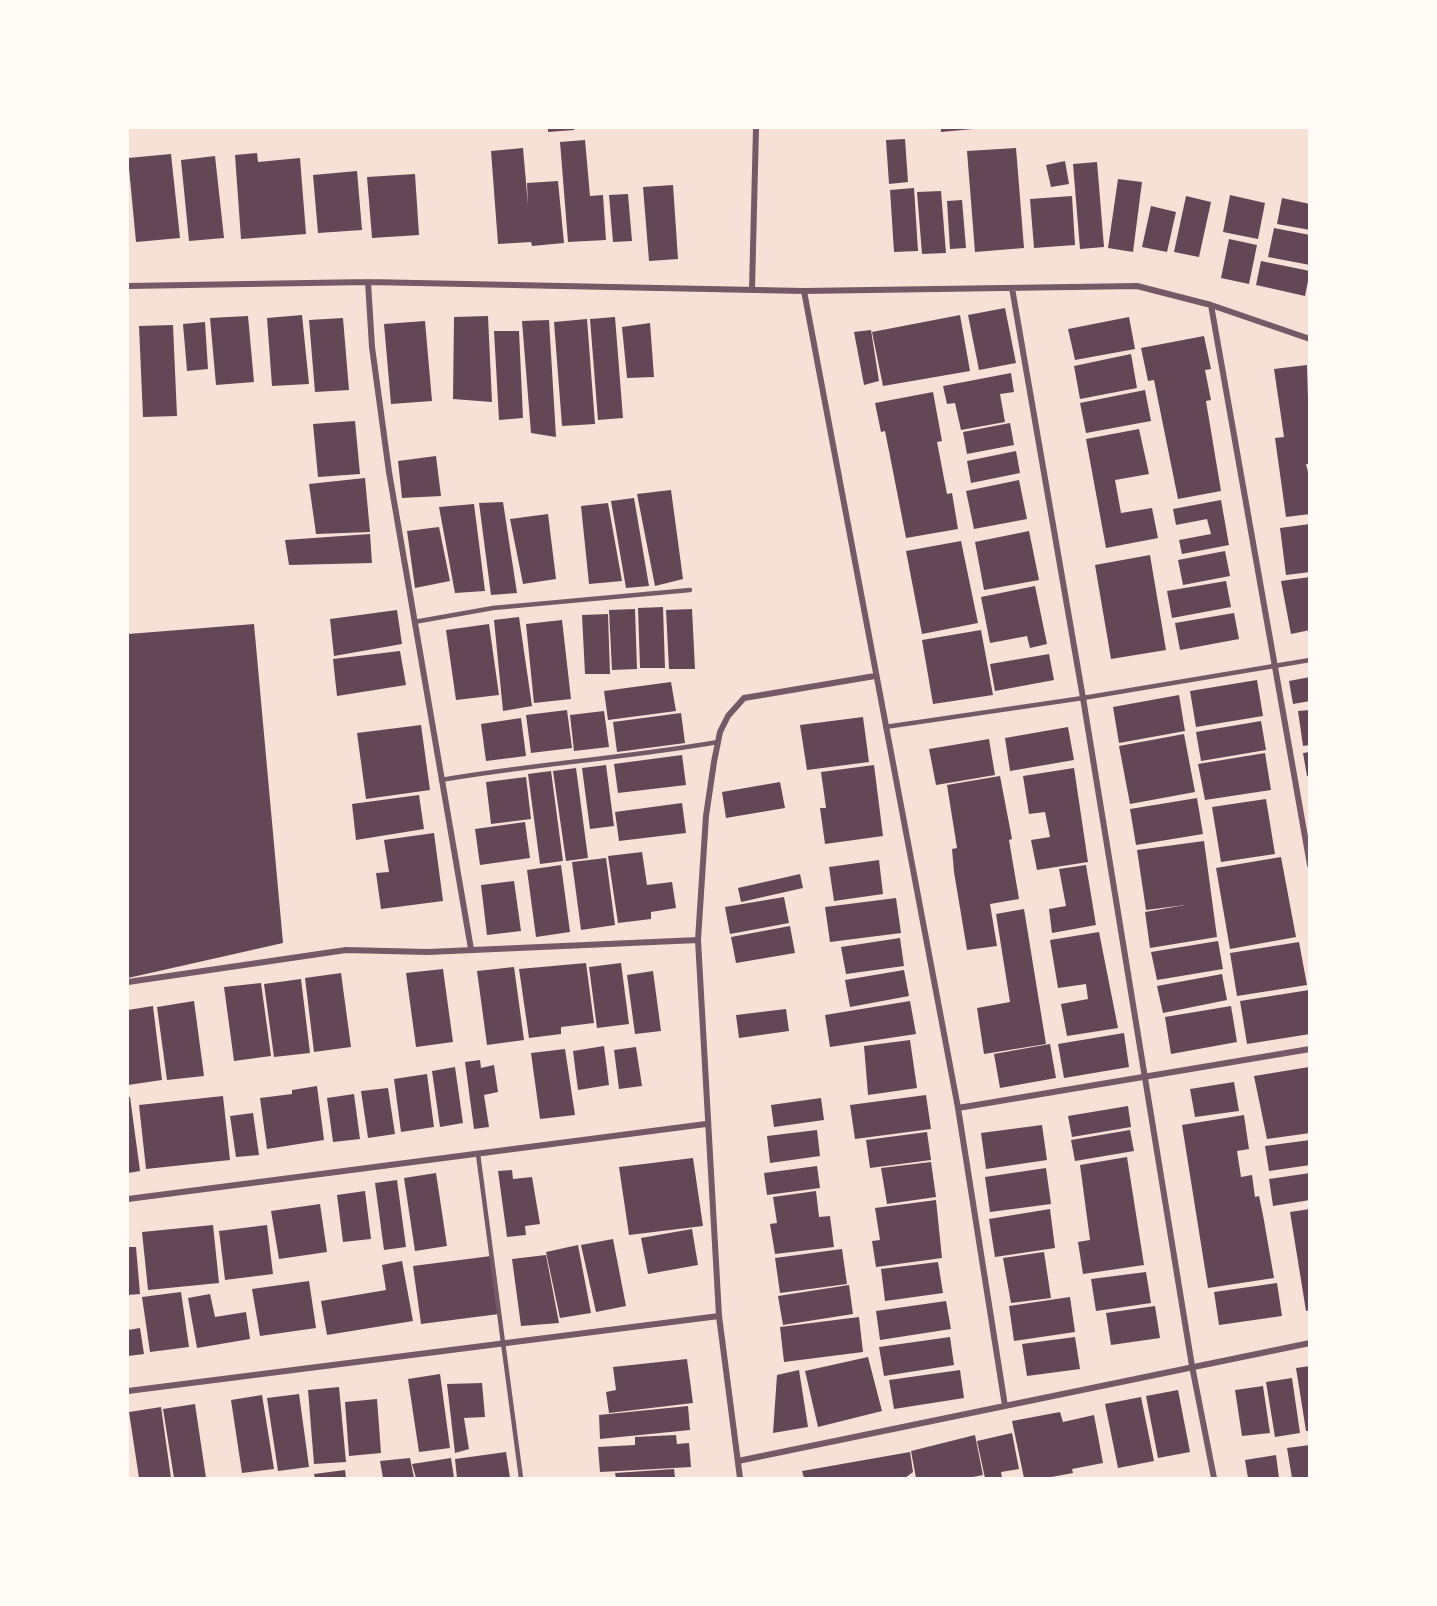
<!DOCTYPE html>
<style>
body{margin:0}
#map{position:relative;width:1437px;height:1606px;overflow:hidden;background:#f7e1d7;font-family:Georgia,serif}
canvas{display:block}
.frame{position:absolute;inset:0;border:129px solid #fffaf5;pointer-events:none}
</style>
<div id="map">
<canvas width="1437" height="1606"></canvas>
<div class="frame"></div>
</div>
<script>
const g = document.querySelector('canvas').getContext('2d');
g.lineJoin = 'round';
function paint(path, color) { g.fillStyle = color; g.fill(path, 'evenodd'); }
function trace(path, color, width, dash) { g.strokeStyle = color; g.lineWidth = width; g.lineCap = dash ? 'butt' : 'round'; g.setLineDash(dash || []); g.stroke(path); }
const building = new Path2D(`
 M548,128h26v2l-26,2z
 M941,128h32v1l-32,3z
 M905,139l3,43 -19,2 -3,-44z
 M585,140l5,56 13,-1 3,45 -38,2 -8,-100z
 M523,148l5,57 -1,-22 31,-2 6,62 -32,3 -1,-4 -33,2 -7,-93z
 M1016,148l8,100 -49,4 -8,-101z
 M257,153l1,9 42,-4 6,76 -65,5 -6,-84z
 M171,154l9,84 -44,4 -8,-84z
 M215,156l9,82 -35,3 -8,-81z
 M1065,161l4,23 -18,3 -5,-22z
 M1097,162l7,85 -24,2 -7,-85z
 M357,171l5,59 -44,3 -5,-58z
 M415,174l4,61 -47,3 -5,-61z
 M1118,179l24,3 -9,70 -25,-4z
 M673,185l5,74 -29,2 -6,-74z
 M914,188l4,63 -24,1 -4,-62z
 M941,191l5,62 -24,1 -5,-62z
 M628,194l4,47 -19,1 -4,-47z
 M1230,195l35,8 -7,36 -35,-7z
 M1072,196l3,49 -41,3 -4,-49z
 M1186,196l25,6 -12,55 -25,-5z
 M1282,198l28,6v26l-33,-6z
 M962,200l4,48 -16,1 -3,-48z
 M1151,206l25,6 -9,40 -25,-5z
 M1274,228l36,7v30l-42,-8z
 M1229,239l28,6 -8,39 -28,-6z
 M1261,261l49,10 -5,25 -49,-11z
 M1005,308l11,55 -37,7 -11,-55z
 M302,315l7,69 -37,2 -5,-68z
 M960,315l10,56 -87,15 -11,-54z
 M248,316l6,66 -38,3 -6,-67z
 M488,316l4,86 -39,-3 1,-82z
 M615,317l8,101 -25,2 -8,-101z
 M1129,317l6,32 -60,11 -7,-31z
 M343,318l6,72 -34,2 -6,-72z
 M587,319l8,105 -33,2 -8,-104z
 M549,320l7,117 -25,-4 -9,-112z
 M425,321l7,80 -41,3 -7,-80z
 M205,322l3,47 -21,2 -4,-47z
 M650,323l4,54 -27,1 -5,-51z
 M173,325l4,91 -34,1 -4,-91z
 M871,330l8,51 -15,4 -10,-53z
 M494,331h25l4,87 -24,2z
 M1204,336l7,33 -6,1 6,30 -5,1 15,90 -43,8 -24,-119 -6,1 -7,-33z
 M1131,354l6,34 -57,11 -6,-33z
 M1307,365l3,99h-4l4,16v34l-24,3 -11,-79 9,-1 -10,-68z
 M1011,373l3,19 -14,2 5,28 -44,8 -6,-27 -8,1 -4,-18z
 M1145,390l6,31 -65,12 -6,-30z
 M933,392l9,49 -5,1 10,52 5,-1 6,36 -52,9 -17,-87 -4,-20 -4,1 -6,-29z
 M355,421l5,53 -42,3 -5,-53z
 M1010,423l4,22 -47,9 -4,-22z
 M1139,429l10,45 -34,6 6,33 31,-5 6,30 -52,10 -20,-109z
 M1016,451l4,22 -49,10 -4,-22z
 M436,456l5,40 -39,2 -4,-37z
 M365,478l5,54 -54,2 -7,-50z
 M1019,480l8,39 -53,10 -8,-38z
 M671,490l12,89 -28,7 -18,-92z
 M634,498l15,88 -23,2 -15,-87z
 M1221,500l8,45 -47,9 -3,-14 32,-6 -4,-15 -31,6 -3,-16z
 M503,502l14,91 -26,2 -12,-92z
 M608,503l14,78 -33,3 -8,-78z
 M474,504l11,87 -30,2 -16,-86z
 M548,514l8,65 -33,5 -13,-65z
 M1310,524v48l-24,3 -6,-47z
 M439,527l11,54 -35,7 -8,-57z
 M1029,531l10,49 -55,10 -9,-48z
 M370,534l2,29 -83,2 -4,-25z
 M961,541l17,82 -56,11 -16,-83z
 M1225,551l5,25 -47,9 -5,-25z
 M1150,555l16,95 -55,9 -16,-94z
 M1310,577v53l-19,4 -10,-53z
 M1226,581l5,26 -59,11 -5,-27z
 M1035,586l12,58 -17,4 -3,-12 -37,7 -9,-46z
 M663,607l2,61h-25l-2,-60z
 M635,609l2,60 -25,1 -3,-60z
 M692,609l3,60h-26l-3,-59z
 M397,610l5,34 -68,12 -4,-37z
 M1234,613l5,26 -59,11 -5,-27z
 M608,614l2,60h-25l-3,-59z
 M519,617l13,89 -29,5 -9,-91z
 M562,620l9,79 -37,4 -8,-79z
 M254,624l29,319 -155,35v-344z
 M489,624l10,71 -43,5 -10,-70z
 M981,630l12,65 -60,9 -11,-64z
 M400,651l6,34 -69,11 -4,-37z
 M1049,654l5,26 -59,11 -5,-27z
 M1310,677v24l-17,3 -4,-23z
 M1257,680l6,36 -67,11 -6,-36z
 M671,682l5,29 -68,9 -4,-29z
 M1179,695l6,36 -66,12 -6,-36z
 M567,710l5,38 -41,5 -5,-38z
 M1310,710v35l-7,1 -5,-35z
 M604,711l5,36 -35,4 -4,-36z
 M681,713l4,30 -68,9 -4,-30z
 M863,717l6,45 -62,8 -7,-45z
 M521,718l5,38 -40,5 -5,-37z
 M1261,721l5,29 -65,11 -5,-29z
 M421,725l9,65 -64,9 -9,-66z
 M1068,727l6,33 -64,11 -5,-33z
 M1184,734l11,58 -65,12 -11,-58z
 M989,739l6,36 -59,10 -7,-36z
 M1310,752v24h-3l-4,-23z
 M1265,753l6,37 -66,10 -7,-36z
 M682,755l4,30 -68,8 -4,-29z
 M606,765l8,61 -24,3 -8,-61z
 M874,765l9,71 -58,8 -5,-36h6l-5,-36z
 M576,768l12,90 -22,3 -13,-90z
 M1074,768l14,94 -51,8 -6,-30 19,-3 -5,-25 -16,2 -6,-38z
 M551,771l12,90 -23,3 -12,-90z
 M1000,776l12,63 -3,1 10,59 -29,5 7,42 -30,4 -13,-78 -2,-23 5,-1 -10,-63z
 M526,777l5,42 -40,5 -5,-42z
 M780,782l5,26 -59,10 -4,-26z
 M419,795l5,34 -68,11 -4,-36z
 M1197,798l6,36 -67,11 -6,-36z
 M1266,799l9,55 -54,8 -9,-55z
 M682,803l4,30 -67,8 -4,-29z
 M525,822l5,36 -50,7 -5,-36z
 M434,833l9,68 -62,8 -5,-36 13,-1 -5,-32z
 M1204,841l13,96 -67,11 -5,-36 40,-7 -39,5 -9,-60z
 M642,852l5,33 25,-3 4,26 -25,4v7l-33,4 -10,-67z
 M1281,857l15,80 -66,12 -14,-81z
 M606,858l9,67 -34,5 -9,-68z
 M879,860l4,34 -49,7 -5,-34z
 M561,865l9,67 -34,5 -9,-67z
 M1086,865l10,60 -44,8 -3,-24 17,-3 -7,-37z
 M800,874l3,14 -62,14 -3,-14z
 M514,881l7,50 -34,4 -6,-50z
 M784,897l5,26 -59,11 -5,-27z
 M896,898l5,35 -71,9 -5,-35z
 M1024,909l22,135 -62,10 -7,-46 33,-6 -14,-88z
 M790,926l5,27 -59,10 -5,-26z
 M1099,932l19,96 -51,8 -6,-32 27,-5 -2,-15 -28,4 -8,-48z
 M900,938l4,28 -58,8 -5,-27z
 M1218,941l5,28 -66,11 -6,-28z
 M1299,942l8,43 -70,11 -7,-43z
 M586,963l8,60 -33,4v7l-32,4 -10,-69z
 M621,963l8,61 -32,4 -8,-61z
 M514,967l10,73 -37,5 -10,-74z
 M443,969l10,73 -37,5 -10,-74z
 M904,970l5,26 -59,11 -5,-27z
 M653,971l8,60 -26,3 -8,-59z
 M341,973l10,74 -37,5 -9,-74z
 M1222,974l5,26 -64,13 -6,-27z
 M301,979l9,74 -36,4 -10,-73z
 M261,983l10,73 -37,5 -10,-74z
 M1309,990l1,44 -63,10 -7,-43z
 M194,1001l10,75 -37,4 -10,-73z
 M910,1001l6,33 -86,13 -5,-32z
 M153,1006l9,74 -34,5v-75z
 M1231,1006l6,36 -66,12 -6,-37z
 M786,1009l3,22 -50,7 -3,-23z
 M1124,1033l5,34 -65,11 -6,-34z
 M910,1040l7,48 -49,7 -4,-49z
 M1050,1044l6,34 -56,10 -6,-34z
 M604,1046l5,39 -31,5 -5,-39z
 M636,1047l6,39 -23,3 -5,-39z
 M565,1049l10,66 -35,4 -9,-66z
 M480,1060l1,8 13,-3 4,27 -14,3 5,32 -15,2 -9,-67z
 M455,1067l8,56 -23,4 -8,-56z
 M1309,1067l1,66 -43,6 -13,-63z
 M427,1074l7,53 -33,5 -7,-53z
 M1234,1082l5,29 -44,6 -5,-28z
 M317,1086l7,54 -57,9 -7,-51 32,-4v-4z
 M388,1088l7,46 -27,4 -7,-47z
 M354,1094l6,45 -27,3 -6,-44z
 M926,1095l5,34 -76,10 -5,-34z
 M223,1096l7,64 -84,9 -7,-64z
 M128,1097h2l10,74 -12,2z
 M821,1098l3,22 -50,7 -3,-22z
 M1128,1106l3,21 -59,10 -4,-21z
 M253,1113l6,42 -23,2 -6,-41z
 M1244,1115l5,34 -12,2 4,26 11,-2 3,22 4,-1 4,19 11,63 -66,10 -26,-163z
 M1042,1125l5,35 -61,9 -5,-36z
 M817,1130l3,26 -50,7 -3,-27z
 M1130,1130l4,21 -59,10 -4,-21z
 M927,1132l4,28 -61,8 -4,-28z
 M1310,1140v25l-41,6 -4,-25z
 M1127,1157l17,108 -61,9 -5,-32 12,-2 -10,-75z
 M693,1158l10,68 -74,9 -10,-68z
 M931,1162l5,35 -49,7 -6,-36z
 M817,1166l3,22 -53,7 -3,-22z
 M1046,1168l5,36 -61,8 -5,-35z
 M512,1170l1,9 19,-2 8,47 -15,2 1,9 -19,2 -9,-66z
 M436,1173l11,73 -32,5 -11,-73z
 M1310,1173v27l-37,6 -4,-27z
 M397,1180l9,67 -22,3 -9,-67z
 M365,1191l6,48 -28,3 -6,-47z
 M816,1191l3,26 11,-1 4,31 -59,7 -5,-30 7,-1 -4,-26z
 M936,1200l6,58 -66,9 -4,-26 8,-1 -5,-32z
 M320,1204l7,48 -48,7 -8,-48z
 M1050,1209l5,39 -60,9 -6,-38z
 M1310,1209v101l-4,1 -16,-99z
 M213,1225l6,58 -71,7 -6,-58z
 M267,1225l6,49 -48,6 -6,-49z
 M692,1229l6,36 -50,9 -7,-36z
 M613,1239l13,67 -30,6 -15,-67z
 M578,1245l13,68 -31,5 -14,-66z
 M128,1247h8l4,47 -12,1z
 M842,1249l5,35 -67,9 -5,-35z
 M1044,1252l7,46 -40,5 -8,-45z
 M546,1255l13,68 -38,3 -9,-67z
 M491,1256l8,58 -78,10 -8,-58z
 M402,1261l11,60 -86,14 -6,-34 65,-11 -4,-25z
 M938,1262l5,31 -58,8 -4,-32z
 M1146,1272l5,31 -55,8 -5,-32z
 M309,1281l7,47 -56,8 -8,-47z
 M1277,1283l5,33 -63,9 -5,-33z
 M849,1285l4,29 -70,11 -5,-29z
 M181,1292l8,55 -39,5 -8,-55z
 M210,1294l5,23 31,-5 4,27 -53,9 -9,-50z
 M1070,1297l5,35 -61,9 -5,-35z
 M946,1301l5,28 -71,11 -4,-29z
 M1155,1306l5,32 -49,7 -5,-32z
 M859,1317l4,35 -79,10 -4,-35z
 M140,1328l4,26 -16,2v-26z
 M950,1337l4,28 -70,11 -5,-29z
 M1075,1337l5,32 -53,7 -5,-32z
 M868,1357l14,54 -64,16 -13,-56z
 M687,1359l6,44 -84,10 -3,-21 10,-2 -3,-23z
 M1310,1366v65h-4l-10,-63z
 M799,1370l9,57 -35,6 4,-58z
 M960,1370l4,28 -70,11 -5,-29z
 M440,1374l10,74 -31,4 -11,-73z
 M1292,1378l8,55 -25,4 -9,-55z
 M482,1383l3,34 -21,1 5,31 -14,4 -8,-69z
 M1263,1386l7,47 -28,3 -7,-46z
 M339,1387l7,75 -32,2 -6,-74z
 M1178,1390l12,62 -32,6 -12,-62z
 M299,1394l10,73 -31,4 -11,-73z
 M262,1395l12,74 -32,4 -11,-73z
 M1141,1397l13,64 -36,7 -13,-64z
 M377,1399l4,54 -32,3 -4,-54z
 M195,1404l11,74h-32l-11,-69z
 M688,1406l2,24 -90,9 -1,-24z
 M161,1407l10,71h-32l-10,-66z
 M1060,1412l3,10 31,-7 9,48 -31,6 1,4 -27,5h-22l-12,-57z
 M1012,1433l7,36 -18,3 1,6h-17l-8,-37z
 M676,1435l1,9 12,-1 2,24 -91,5 -2,-25 37,-2v-8z
 M975,1435l8,40 -15,3h-52l-5,-27z
 M1310,1445v33h-18l-5,-30z
 M506,1452l4,26h-53l-2,-19z
 M910,1452l3,20 -8,6h-101l-2,-7z
 M1276,1455l3,23h-31l-3,-18z
 M410,1458l4,20h-31l-3,-17z
 M451,1458l3,20h-38l-4,-14z
 M674,1469l1,9h-59l-1,-5z
 M345,1470l1,8h-31l-1,-4z`);
const service = new Path2D(`
 M414,622l79,-14 197,-18
 M885,727l198,-29 227,-38
 M441,780c92,-16 185,-22 277,-38
 M478,1154l43,324`);
const minor = new Path2D(`
 M368,282l4,65 17,125 82,477
 M128,286l240,-4 436,9 333,-5 74,19 99,34
 M1012,288l71,410 109,668 22,112
 M752,289l4,-161
 M804,291l154,817 47,298
 M1211,305l99,560
 M128,982l218,-32 82,2 270,-12
 M958,1108l352,-59
 M128,1199l578,-75
 M128,1391l591,-75
 M738,1461l572,-118
 M740,1478l-21,-162 -21,-376 8,-124 8,-54 6,-30 8,-16 16,-18 131,-22`);
paint(building, '#644757');
trace(service, '#755966', 4.5);
trace(minor, '#755966', 6);
</script>
